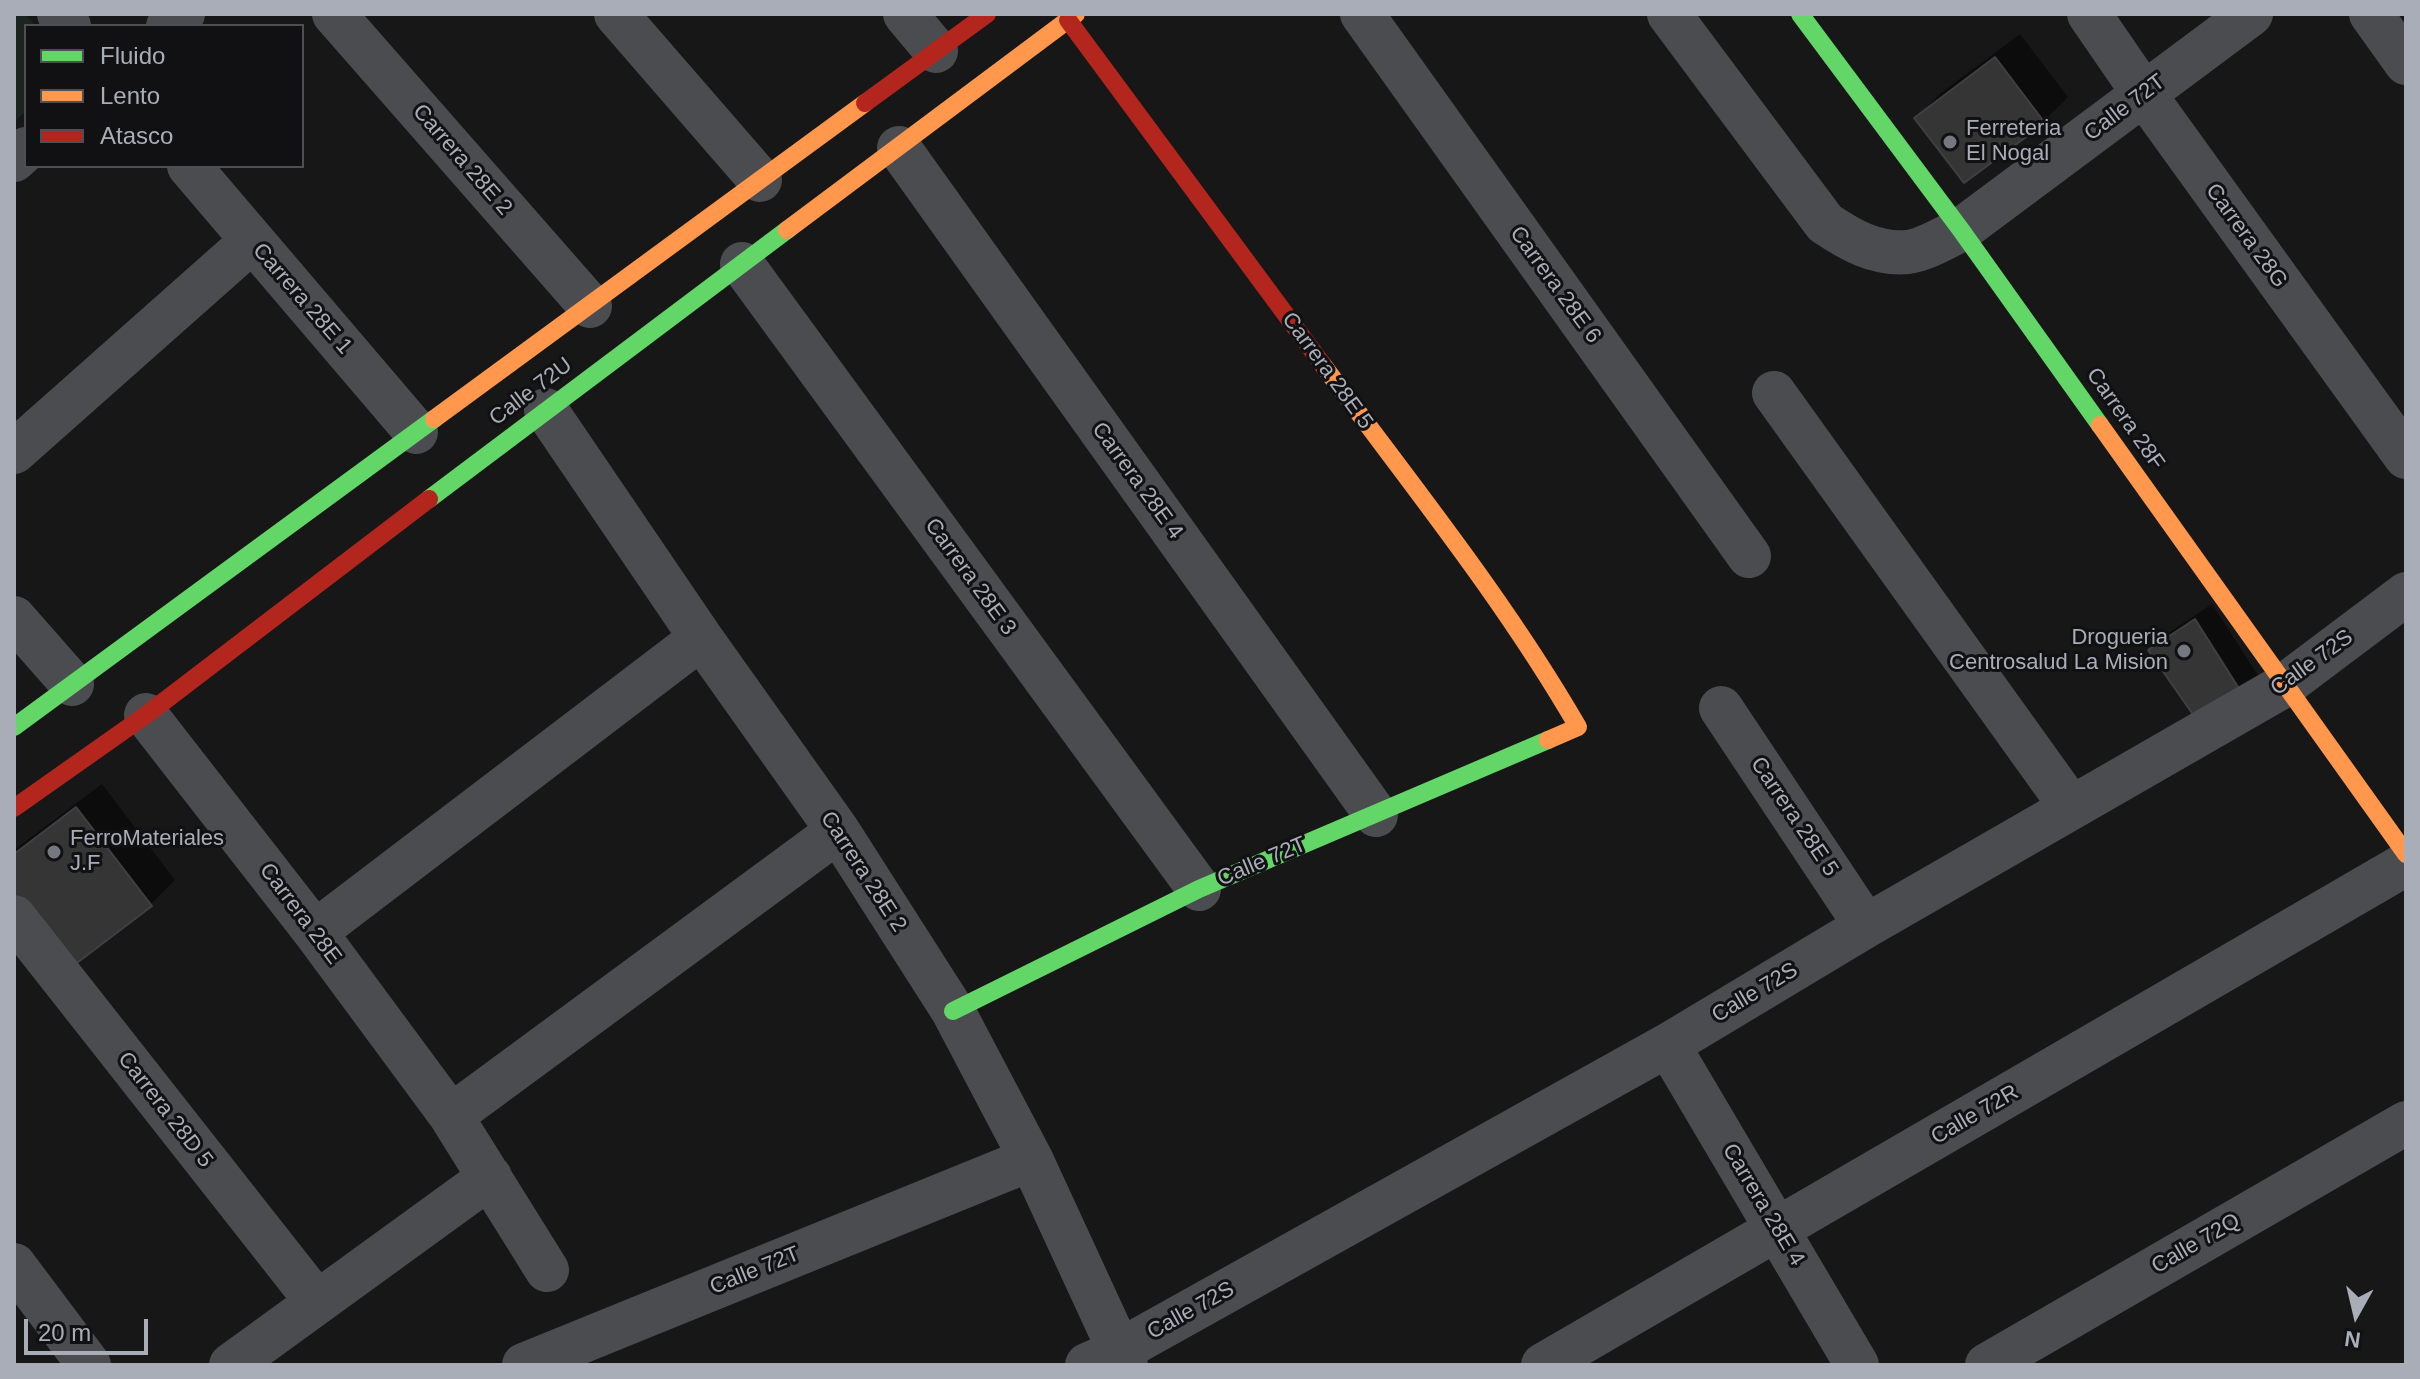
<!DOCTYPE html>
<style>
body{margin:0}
#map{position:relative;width:2420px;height:1379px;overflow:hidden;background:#171717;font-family:Arial,sans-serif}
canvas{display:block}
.frame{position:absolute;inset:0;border:16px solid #a8adb8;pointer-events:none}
.legend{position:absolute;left:24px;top:24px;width:280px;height:144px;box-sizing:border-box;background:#111113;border:2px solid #4d4f55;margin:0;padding:10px 14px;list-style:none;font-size:24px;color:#a8adb8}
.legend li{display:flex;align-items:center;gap:16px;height:40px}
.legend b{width:40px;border:2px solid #4d4f55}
.north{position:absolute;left:2316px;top:1275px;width:80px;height:80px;-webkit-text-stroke:6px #111113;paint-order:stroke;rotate:188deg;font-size:22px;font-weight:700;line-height:32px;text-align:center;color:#a8adb8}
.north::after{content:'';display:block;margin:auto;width:28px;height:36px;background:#a8adb8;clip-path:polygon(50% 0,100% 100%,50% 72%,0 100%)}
.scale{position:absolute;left:24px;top:1319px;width:124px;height:36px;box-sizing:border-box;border:4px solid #a8adb8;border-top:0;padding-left:10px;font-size:24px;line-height:28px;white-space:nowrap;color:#a8adb8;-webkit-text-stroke:6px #111113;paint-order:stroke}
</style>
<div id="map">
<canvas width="2420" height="1379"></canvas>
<div class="frame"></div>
<ul class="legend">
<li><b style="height:10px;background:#63d668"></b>Fluido</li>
<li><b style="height:10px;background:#ff974d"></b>Lento</li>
<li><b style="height:10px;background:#b3261e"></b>Atasco</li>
</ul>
<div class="north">N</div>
<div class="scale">20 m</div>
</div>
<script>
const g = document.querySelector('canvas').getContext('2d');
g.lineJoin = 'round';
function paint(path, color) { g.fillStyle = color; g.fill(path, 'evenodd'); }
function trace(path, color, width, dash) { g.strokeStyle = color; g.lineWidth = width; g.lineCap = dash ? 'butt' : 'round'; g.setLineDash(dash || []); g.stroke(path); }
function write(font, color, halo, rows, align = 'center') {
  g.font = font + ' Arial,sans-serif'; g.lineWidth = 6; g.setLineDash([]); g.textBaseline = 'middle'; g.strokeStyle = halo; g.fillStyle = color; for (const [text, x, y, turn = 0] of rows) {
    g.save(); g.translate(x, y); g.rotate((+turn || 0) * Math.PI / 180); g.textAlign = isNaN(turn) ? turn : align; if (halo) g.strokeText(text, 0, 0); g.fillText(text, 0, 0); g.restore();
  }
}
const green = new Path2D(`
 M14,14h11l11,12h-10v85l-12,11z`);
const shadow = new Path2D(`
 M2020,34l48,63 -24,24 -128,-3 25,-25z
 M2212,604l49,76 -17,17 -94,-47 17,-16z
 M102,784l73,96 -24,24 -137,-1v-53z`);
const building = new Path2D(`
 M1995,57l50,66 -81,60 -50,-65z
 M2195,619l50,79 -44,28 -53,-76z
 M76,807l76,99 -87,66 -51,-66v-52z`);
const street = new Path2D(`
 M59,14l10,12
 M334,14l256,292
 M616,14l144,166
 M905,14l31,37
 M1362,14l387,542
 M1669,14l156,209c25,17 51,32 83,29 17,-2 37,-15 53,-22l290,-216
 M2089,14l55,80 262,363
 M2371,14l35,49
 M168,26l15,-12
 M899,148l477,667
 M14,160l12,-11
 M189,166l227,266
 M742,264l457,625
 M1774,393l297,414
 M546,410l155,228 137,193 115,180 78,148 95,206
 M14,452l238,-211
 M14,618l58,66
 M1721,708l145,218
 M146,715l169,217 136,184 96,154
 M14,917l303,385
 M315,932l386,-294
 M1668,1045l189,320
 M451,1116l387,-285
 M14,1265l75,100
 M231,1365l259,-188
 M524,1365l507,-206
 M1087,1365l32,-14 549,-306 198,-119 419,-241 121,-91
 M1543,1365l863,-501
 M1987,1365l419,-242`);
const fast = new Path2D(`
 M1800,14l161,216 139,195
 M429,499l358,-269
 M14,727l420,-308
 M953,1011l246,-122 349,-149`);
const slow = new Path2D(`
 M787,230l289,-216
 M1323,365c87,118 181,234 255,362l-30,13
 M434,419l431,-316
 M2100,425l306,429`);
const jam = new Path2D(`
 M1068,20l255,345
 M865,103l122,-89
 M14,808l132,-93 283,-216`);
const markers = [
 [1950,142,8,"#757880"],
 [2184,651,8,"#757880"],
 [54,852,8,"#757880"]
];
const streetNames = [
 ["Calle 72T",2125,108,-37],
 ["Carrera 28E 2",462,160,49],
 ["Carrera 28G",2246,236,54],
 ["Carrera 28E 6",1555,285,54],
 ["Carrera 28E 1",302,299,49],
 ["Carrera 28E 5",1327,371,54],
 ["Calle 72U",531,392,-37],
 ["Carrera 28F",2125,419,55],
 ["Carrera 28E 4",1137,481,54],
 ["Carrera 28E 3",970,577,54],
 ["Calle 72S",2312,663,-36],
 ["Carrera 28E 5",1794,817,56],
 ["Calle 72T",1262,862,-23],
 ["Carrera 28E 2",863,872,57],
 ["Carrera 28E",300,914,53],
 ["Calle 72S",1755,993,-31],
 ["Carrera 28D 5",165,1110,52],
 ["Calle 72R",1975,1115,-30],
 ["Carrera 28E 4",1763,1205,59],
 ["Calle 72Q",2196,1244,-30],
 ["Calle 72T",755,1271,-22],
 ["Calle 72S",1191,1311,-29]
];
const poiNames = [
 ["Ferreteria",1966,129],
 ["El Nogal",1966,154],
 ["Drogueria",2168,638,"right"],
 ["Centrosalud La Mision",2168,663,"right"],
 ["FerroMateriales",70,839],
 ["J.F",70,864]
];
paint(green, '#1d241e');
paint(shadow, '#0007');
paint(building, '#353536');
trace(building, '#3f4043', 2);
trace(street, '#4b4c50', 44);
trace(fast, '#63d668', 18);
trace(slow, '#ff974d', 18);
trace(jam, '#b3261e', 18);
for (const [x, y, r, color] of markers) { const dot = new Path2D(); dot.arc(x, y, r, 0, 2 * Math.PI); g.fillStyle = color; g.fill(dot); trace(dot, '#111113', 3); }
write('22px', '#a8adb8', '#111113', streetNames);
write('22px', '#a8adb8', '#111113', poiNames, 'left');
</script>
